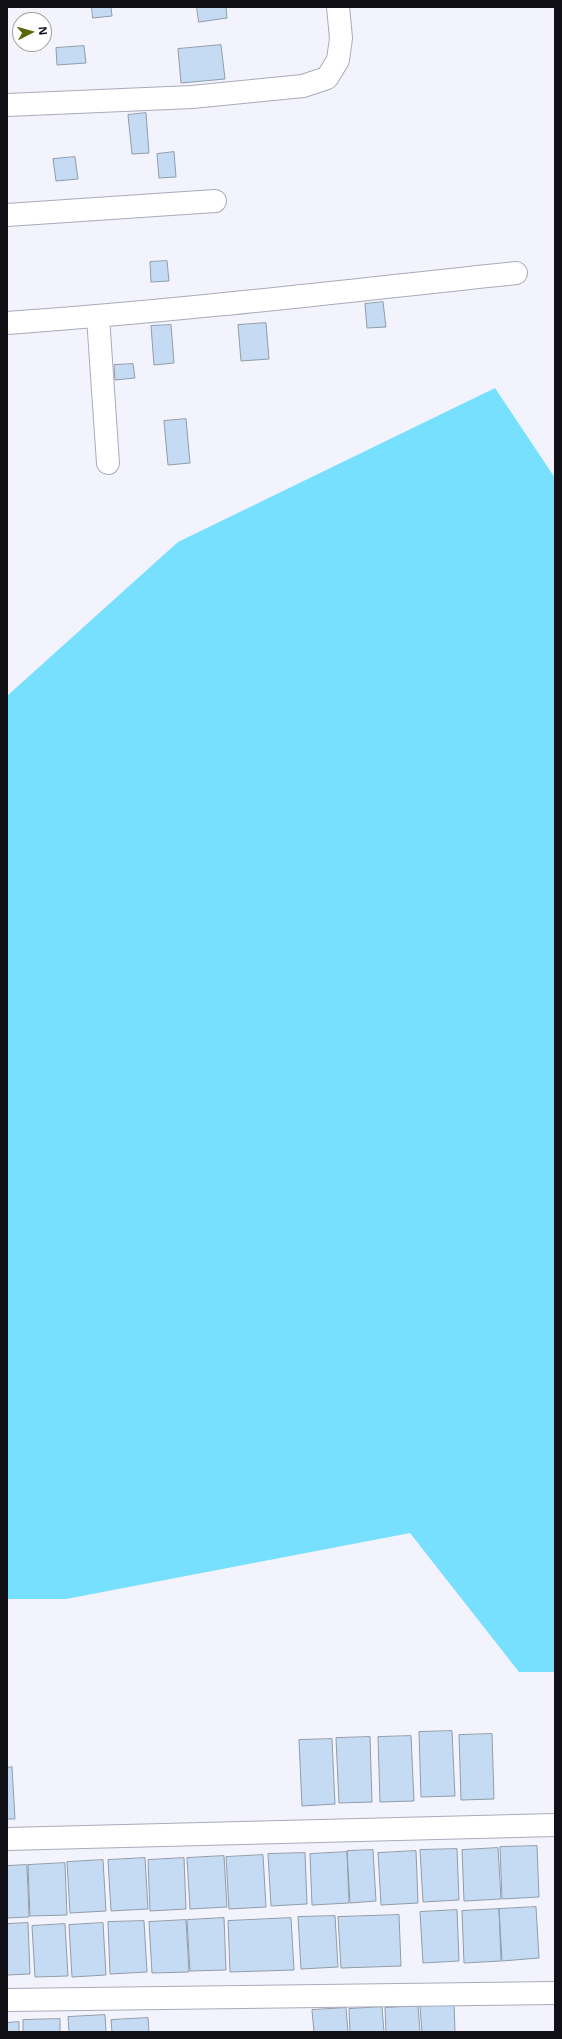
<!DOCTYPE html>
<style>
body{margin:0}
#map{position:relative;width:562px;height:2039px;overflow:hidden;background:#f3f3fe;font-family:"Open Sans",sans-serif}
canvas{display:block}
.frame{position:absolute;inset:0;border:8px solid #111016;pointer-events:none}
.north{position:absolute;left:12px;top:12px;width:40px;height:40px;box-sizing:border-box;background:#fff;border:1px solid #a09fa2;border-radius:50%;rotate:84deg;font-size:11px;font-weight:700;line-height:16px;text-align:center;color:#111016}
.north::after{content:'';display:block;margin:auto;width:14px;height:18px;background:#5b6609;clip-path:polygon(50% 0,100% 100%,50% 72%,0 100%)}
</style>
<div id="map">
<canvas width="562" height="2039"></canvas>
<div class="frame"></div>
<div class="north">N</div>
</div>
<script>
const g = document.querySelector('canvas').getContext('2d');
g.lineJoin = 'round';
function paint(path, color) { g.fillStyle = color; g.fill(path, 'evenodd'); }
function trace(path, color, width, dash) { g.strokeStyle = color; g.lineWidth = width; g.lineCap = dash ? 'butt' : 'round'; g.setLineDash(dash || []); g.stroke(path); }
const water = new Path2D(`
 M495,388l60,90v1194h-36l-109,-139 -344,66h-59v-903l171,-154z`);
const building = new Path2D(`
 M92,7h19l1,9 -19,2z
 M197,7h29l1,11 -28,4z
 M221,45l4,34 -44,4 -3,-34z
 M84,46l2,17 -29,2 -1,-17z
 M146,113l3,40 -17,1 -4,-39z
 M174,152l2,25 -17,1 -2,-24z
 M75,157l3,22 -22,2 -3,-22z
 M167,261l2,20 -18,1 -1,-20z
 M383,302l3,25 -19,1 -2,-24z
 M266,323l3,36 -28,2 -3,-36z
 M171,325l3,38 -20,2 -3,-39z
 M133,364l2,14 -20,2 -1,-15z
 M186,419l4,44 -22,2 -4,-44z
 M452,1731l3,65 -34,1 -2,-65z
 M492,1734l2,65 -33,1 -2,-65z
 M411,1736l3,65 -34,1 -2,-65z
 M370,1737l2,65 -33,1 -3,-65z
 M332,1739l3,65 -33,2 -3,-66z
 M12,1767l3,52h-8v-51z
 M537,1846l2,51 -37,2 -2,-52z
 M498,1848l3,51 -37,2 -2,-51z
 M457,1849l2,51 -36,2 -3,-52z
 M373,1850l3,51 -26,2 -3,-52z
 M416,1851l2,52 -37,2 -3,-52z
 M347,1852l2,51 -37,2 -2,-51z
 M305,1853l2,51 -36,2 -3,-52z
 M263,1855l3,52 -37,2 -3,-52z
 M224,1856l3,51 -37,2 -3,-51z
 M145,1858l3,51 -37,2 -3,-51z
 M184,1858l2,51 -36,2 -2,-51z
 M103,1860l3,51 -36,2 -3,-51z
 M65,1863l2,52 -37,1 -2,-51z
 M27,1865l2,52 -22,1v-52z
 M536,1907l3,51 -37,3 -3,-52z
 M499,1909l2,52 -37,2 -2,-52z
 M457,1910l2,51 -36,2 -3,-51z
 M399,1915l2,51 -60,2 -3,-51z
 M335,1916l3,51 -37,2 -3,-52z
 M224,1918l2,52 -36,1 -3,-51z
 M291,1918l3,52 -64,2 -2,-51z
 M186,1920l3,52 -37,1 -3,-51z
 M144,1921l3,51 -37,2 -2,-52z
 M28,1923l2,51 -23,1v-51z
 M103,1923l3,52 -34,2 -3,-52z
 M65,1924l3,52 -33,1 -3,-51z
 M454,2003l1,29h-33l-2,-26z
 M418,2006l2,26h-34l-1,-24z
 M382,2007l2,25h-34l-1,-23z
 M346,2008l2,24h-34l-2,-22z
 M105,2015l1,17h-37l-1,-15z
 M148,2018l1,14h-37l-1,-12z
 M60,2019v13h-37v-12z
 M19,2022v10h-12v-9z`);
const minor = new Path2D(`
 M7,105l185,-8 111,-11 24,-8 11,-18 3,-22 -3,-31
 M7,215l208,-14
 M98,317l10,146
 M7,323c170,-12 340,-32 509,-50
 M7,1839l548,-14
 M7,2000l548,-7`);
paint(water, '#76e0fe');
paint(building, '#c5dbf4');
trace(building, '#909ca9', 1);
trace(minor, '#aab', 24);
trace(minor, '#fff', 22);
</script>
